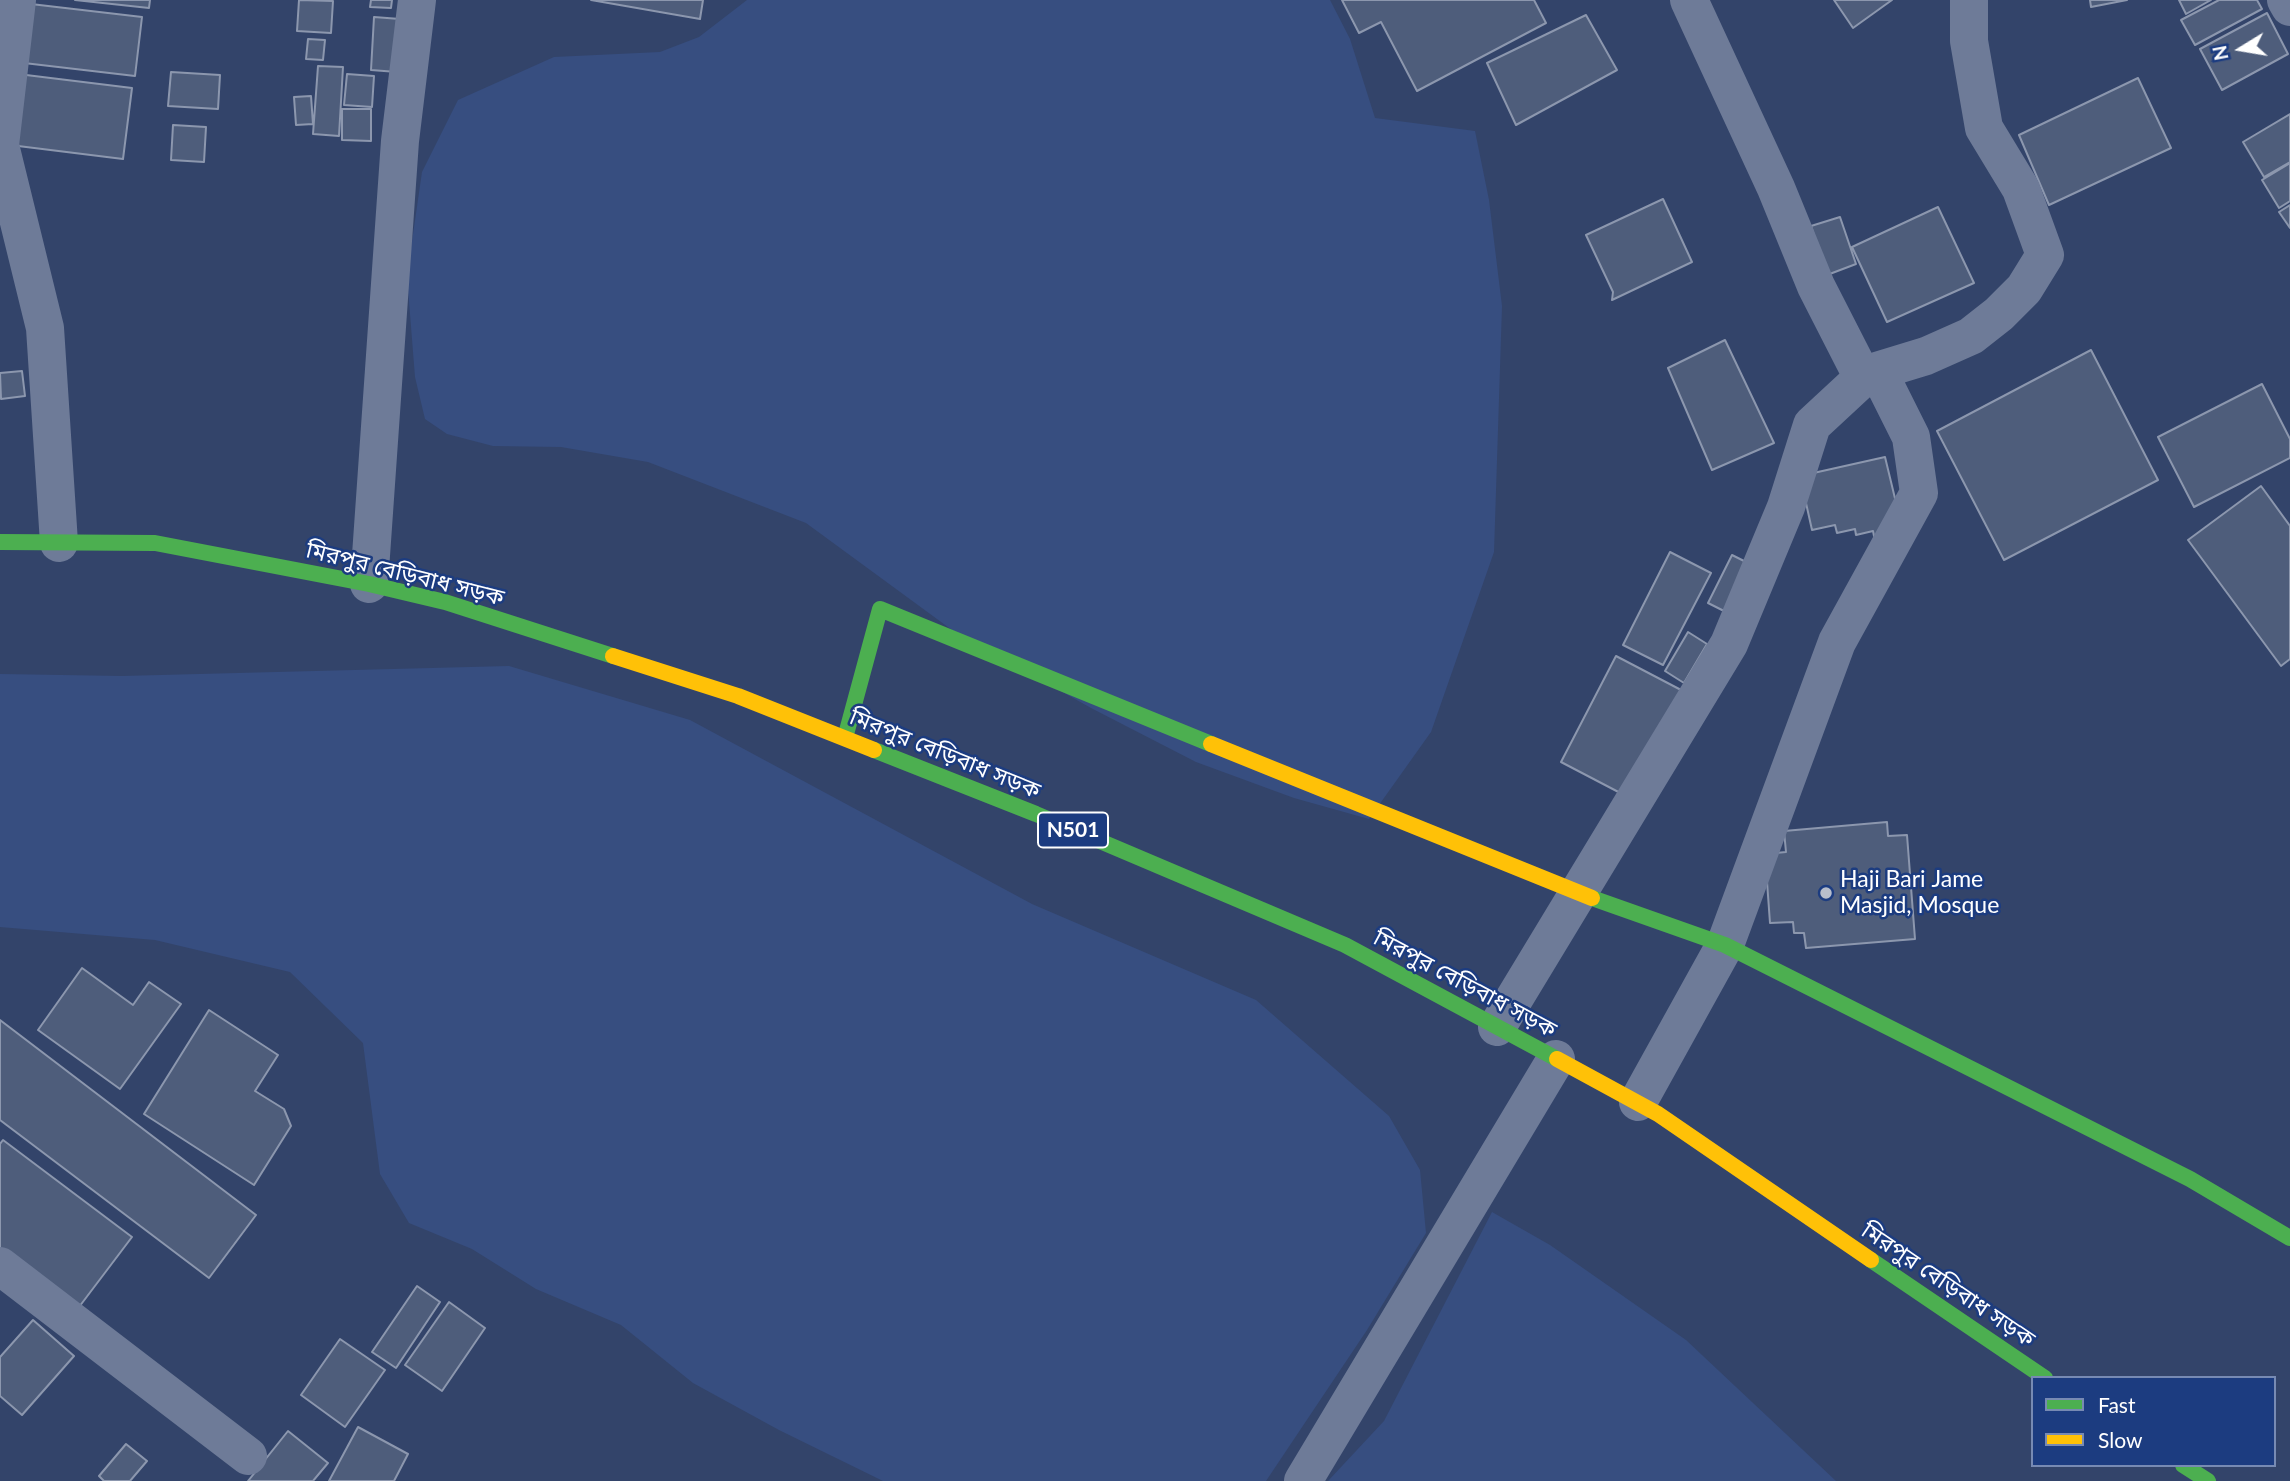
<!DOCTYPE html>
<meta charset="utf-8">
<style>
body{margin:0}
#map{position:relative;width:2290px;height:1481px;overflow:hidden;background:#33446a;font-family:Lato,sans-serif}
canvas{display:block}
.legend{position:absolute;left:2031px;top:1376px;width:245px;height:91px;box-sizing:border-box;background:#1c3c80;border:2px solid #778ab3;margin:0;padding:9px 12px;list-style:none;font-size:21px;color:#fff}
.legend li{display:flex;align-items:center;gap:14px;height:35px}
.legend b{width:35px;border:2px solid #778ab3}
.north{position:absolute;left:2206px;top:14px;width:70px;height:70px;-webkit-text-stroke:5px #1c3c80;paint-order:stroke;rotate:259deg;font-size:19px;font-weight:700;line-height:28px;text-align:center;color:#fff}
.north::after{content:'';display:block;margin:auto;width:24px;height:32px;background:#fff;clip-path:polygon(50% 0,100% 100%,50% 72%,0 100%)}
</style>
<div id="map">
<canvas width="2290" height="1481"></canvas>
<ul class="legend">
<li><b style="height:9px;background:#4caf50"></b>Fast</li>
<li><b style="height:9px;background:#ffc107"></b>Slow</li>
</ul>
<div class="north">N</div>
</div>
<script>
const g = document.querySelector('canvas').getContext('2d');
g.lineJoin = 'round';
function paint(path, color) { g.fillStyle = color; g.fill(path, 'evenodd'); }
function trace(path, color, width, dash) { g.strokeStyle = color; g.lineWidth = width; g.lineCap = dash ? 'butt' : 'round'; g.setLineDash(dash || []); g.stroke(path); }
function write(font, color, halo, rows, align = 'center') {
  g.font = font + ' Lato,"Noto Sans Bengali",sans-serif'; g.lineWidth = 5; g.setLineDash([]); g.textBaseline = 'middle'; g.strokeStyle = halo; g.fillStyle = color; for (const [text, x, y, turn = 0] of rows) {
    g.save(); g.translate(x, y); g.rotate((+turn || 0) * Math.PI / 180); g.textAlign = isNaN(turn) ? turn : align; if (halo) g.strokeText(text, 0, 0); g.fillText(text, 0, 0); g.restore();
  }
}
const water = new Path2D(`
 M747,0h583l20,39 25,79 100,13 14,69 13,106 -8,246 -63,180 -62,87 -75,-21 -98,-36 -105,-54 -139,-78 -146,-107 -158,-61 -87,-15 -68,-1 -46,-12 -22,-15 -10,-42 -8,-101 15,-104 36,-72 96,-43 106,-5 39,-15z
 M509,666l181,54 342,184 224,96 133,116 31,54 6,63 -59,97 -101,151h-383l-104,-51 -86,-47 -72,-58 -85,-36 -64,-40 -63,-26 -29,-49 -17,-131 -73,-71 -135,-32 -155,-13v-253l122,2z
 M1492,1212l58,33 136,95 150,141h-508l56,-60z`);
const building = new Path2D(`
 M75,0h75l-1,8z
 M299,0l34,1 -2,32 -34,-2z
 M371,0h21l-1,8 -21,-1z
 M591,0h112l-3,19z
 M1342,0h192l12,23 -129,68 -36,-69 -22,11z
 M1834,0h58l-39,28z
 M2090,0h37l-36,7z
 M2179,0h32l-25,14z
 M2219,0h38l5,9 -67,36 -14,-25z
 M31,4l111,13 -7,59 -111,-13z
 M2267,13l21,41 -66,36 -22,-41z
 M1586,15l31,55 -101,55 -29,-62z
 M374,17l26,2 -3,53 -26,-2z
 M308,39l17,1 -2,20 -17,-1z
 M318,66l25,1 -4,69 -26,-2z
 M171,72l49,3 -2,34 -50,-3z
 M18,74l114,14 -9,71 -113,-14z
 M347,74l27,2 -2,31 -28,-2z
 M2138,78l33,70 -122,57 -30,-70z
 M311,96l2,28 -17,1 -2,-28z
 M342,109h29v32l-29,-1z
 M2290,114v48l-26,15 -21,-35z
 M173,125l33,2 -2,35 -33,-2z
 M2290,163v38l-11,7 -17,-28z
 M1663,199l29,63 -80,38 1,-8 -27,-57z
 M2290,205v23l-11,-16z
 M1938,207l36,76 -87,39 -35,-75z
 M1840,217l16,47 -29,11 -16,-49z
 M1725,340l49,103 -62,27 -44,-102z
 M2091,350l67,130 -154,80 -67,-129z
 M22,371l3,25 -24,3 -1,-26z
 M2262,384l28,55v19l-96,49 -36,-70z
 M1885,457l14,58 -23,31 -3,-15 -17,4 -1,-6 -18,4 -2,-8 -23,5 -12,-54z
 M2261,486l29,40v133l-9,7 -93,-126z
 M1670,552l41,21 -48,92 -40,-20z
 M1732,555l16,8 -24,48 -16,-8z
 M1688,632l19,12 -23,39 -19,-12z
 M1616,656l67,35 -55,106 -67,-35z
 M1887,822l1,14 19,-1 8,104 -109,9 -2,-15h-10l-1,-11 -23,1 -5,-69 21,-2 -2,-21z
 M82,968l51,37 16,-23 32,22 -61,85 -82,-59z
 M209,1010l69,45 -23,36 29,18 7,17 -37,59 -110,-71z
 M0,1020l256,195 -47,63 -209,-158z
 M3,1140l129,97 -56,74 -76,-57v-110z
 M417,1286l23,16 -44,66 -24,-16z
 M449,1302l36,26 -43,63 -37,-26z
 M33,1320l41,36 -52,59 -22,-19v-39z
 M340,1339l45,31 -40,57 -44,-32z
 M358,1427l50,27 -14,27h-65z
 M288,1431l40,32 -15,18h-65z
 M126,1444l21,17 -17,20h-26l-5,-5z`);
const street = new Path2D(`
 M17,0l-17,145 45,183 14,215
 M1689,0l87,188 40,98 47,92
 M2286,0l4,7
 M369,584l31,-443 17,-141
 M1497,1027l232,-383 57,-137 26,-82 55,-51 59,-18 45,-20 28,-22 25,-25 21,-34 -24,-66 -37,-61 -15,-87v-41
 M1638,1102l87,-157 112,-303 82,-149 -8,-56 -33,-66
 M0,1266l248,190
 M1303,1481l253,-422`);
const fast = new Path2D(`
 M0,542l155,1 214,41 76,18 168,54
 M845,738l35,-129 331,135
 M874,750l162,64 309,131 212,114
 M1592,898l133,47 465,234 100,59
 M1871,1260l174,118
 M2183,1465l25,16`);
const slow = new Path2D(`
 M613,656l125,40 136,54
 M1211,744l381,154
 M1557,1059l101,55 213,146`);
const markers = [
 [1826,893,7,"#b8becb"]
];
const shields = [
 [1073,830,70]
];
const shieldNames = [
 ["N501",1073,830]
];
const streetNames = [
 ["মিরপুর বেড়িবাধ সড়ক",405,574,14],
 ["মিরপুর বেড়িবাধ সড়ক",945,754,22],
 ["মিরপুর বেড়িবাধ সড়ক",1465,984,28],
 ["মিরপুর বেড়িবাধ সড়ক",1948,1285,34]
];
const poiNames = [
 ["Haji Bari Jame",1840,880],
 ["Masjid, Mosque",1840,906]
];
paint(water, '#374e80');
paint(building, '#4e5d7b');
trace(building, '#8c97ae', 2);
trace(street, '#6e7b98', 38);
trace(fast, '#4caf50', 16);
trace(slow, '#ffc107', 16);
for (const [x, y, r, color] of markers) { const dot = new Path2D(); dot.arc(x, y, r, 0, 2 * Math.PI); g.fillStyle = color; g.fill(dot); trace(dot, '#1c3c80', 2.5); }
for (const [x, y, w] of shields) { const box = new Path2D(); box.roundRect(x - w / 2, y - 17.5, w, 35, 5); g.fillStyle = '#1c3c80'; g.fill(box); trace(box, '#fff', 2); }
write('bold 21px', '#fff', null, shieldNames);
write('23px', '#fff', '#1c3c80', streetNames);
write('23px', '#fff', '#1c3c80', poiNames, 'left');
</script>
